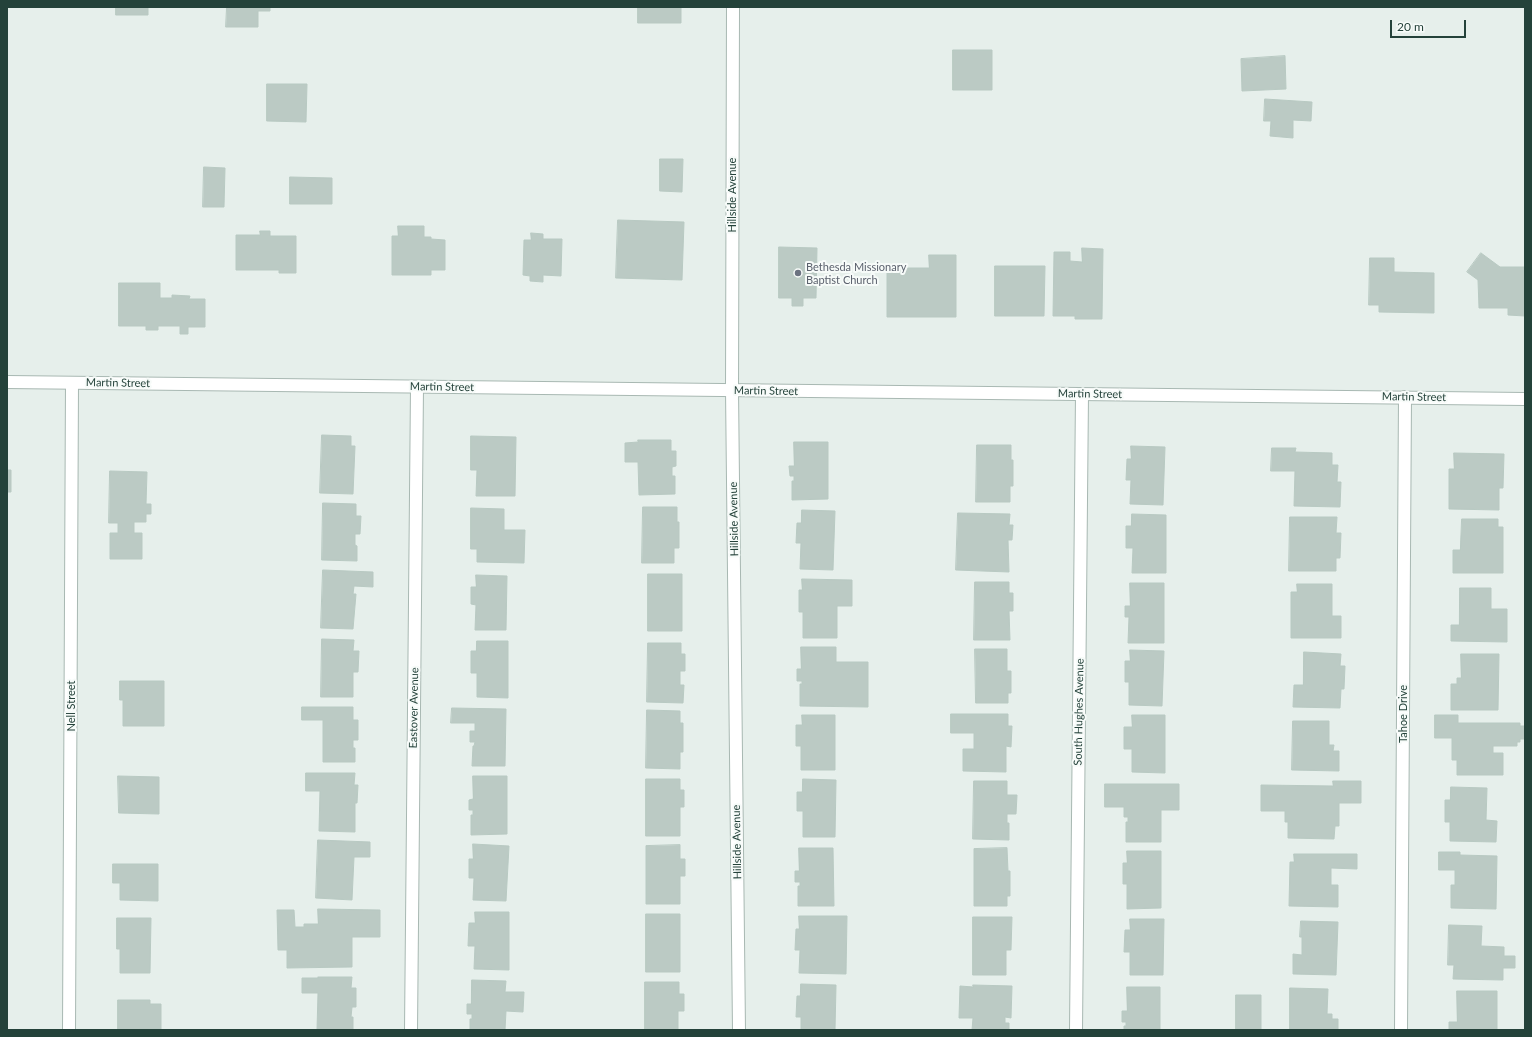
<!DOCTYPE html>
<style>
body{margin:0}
#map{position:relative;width:1532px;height:1037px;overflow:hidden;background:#e6efeb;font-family:Lato,sans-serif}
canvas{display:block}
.frame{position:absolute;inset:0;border:8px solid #24423a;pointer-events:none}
.scale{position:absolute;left:1390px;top:20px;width:76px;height:18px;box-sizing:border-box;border:2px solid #24423a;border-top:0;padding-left:5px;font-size:12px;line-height:14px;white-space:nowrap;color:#24423a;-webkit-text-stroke:3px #f7fbf9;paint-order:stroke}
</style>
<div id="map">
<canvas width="1532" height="1037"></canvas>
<div class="frame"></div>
<div class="scale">20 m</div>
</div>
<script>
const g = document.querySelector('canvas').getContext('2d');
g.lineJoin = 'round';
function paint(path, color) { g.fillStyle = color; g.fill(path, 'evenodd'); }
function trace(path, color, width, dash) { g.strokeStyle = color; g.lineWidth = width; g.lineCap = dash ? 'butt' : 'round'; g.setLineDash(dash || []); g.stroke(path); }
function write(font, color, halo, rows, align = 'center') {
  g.font = font + ' Lato,sans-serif'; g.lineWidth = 4; g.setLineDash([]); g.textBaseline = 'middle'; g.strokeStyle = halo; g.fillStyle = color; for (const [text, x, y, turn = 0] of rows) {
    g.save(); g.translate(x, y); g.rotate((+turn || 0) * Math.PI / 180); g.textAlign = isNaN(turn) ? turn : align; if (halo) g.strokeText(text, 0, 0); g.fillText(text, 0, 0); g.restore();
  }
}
const building = new Path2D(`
 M116,7h32v8h-32z
 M227,7h43v4h-12v16h-32z
 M638,7h43v16h-43z
 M953,50h39v40h-39z
 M1285,56l1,33 -44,2 -1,-32z
 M267,84h40l-1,38 -39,-1z
 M1265,99l47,3 -1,19 -18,-1v18l-23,-2 1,-15h-7z
 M660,159h23l-1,33 -22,-1z
 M204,167l21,1 -1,39h-21z
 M290,177l42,1v26h-42z
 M618,220l66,2 -2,58 -66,-2z
 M398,226h26v11h7v2l14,1v30h-14v5h-39v-39h6z
 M260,231h10v5h26v37h-17v-3h-43v-35h24z
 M531,233l12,1v5h19l-1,37 -18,-1v7l-13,-1v-5l-7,-1 1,-35h7z
 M779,247l38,1 -1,50h-13v8h-11v-8h-13z
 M1082,248l21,1 -1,70h-27v-3h-22l1,-64h16v9l12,1z
 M1481,253l19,14h25v49l-17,-1v-7h-29l-1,-28 -11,-8z
 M929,255h27v62h-69v-49h42z
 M1370,258h24v14l40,1v40l-55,-1v-7h-10z
 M995,266h50l-1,50h-49z
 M119,283h41v15h12v-3l18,1 -1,3h16v28h-17v7h-8v-8h-22v4h-12v-4h-27z
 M322,435l29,1v10h4l-2,48 -33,-1z
 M471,436l45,1 -1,59h-39l1,-26h-6z
 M638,440h33v11h5v15l-4,1v9h3v18l-36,1 -1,-33h-13v-19l13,-1z
 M794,442h34v57l-36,1v-19h2v-5h-4l-1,-10h5z
 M977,445h34v15h2v26h-3v16h-34z
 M1131,446l34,1 -2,58 -33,-1 1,-24h-5l1,-21h4z
 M1272,448h24l-1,4 37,1v12h6l-1,17h4l-1,25 -46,-1 1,-35h-24z
 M1454,453l50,1 -1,34h-4v22l-50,-1v-40h5z
 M7,470h4v22h-4z
 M110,471l37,1 -1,32h5v10h-5v8h-12v11h8v26h-32v-26h8v-10h-9z
 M323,503l33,1v12h5l-1,18h-5v11l2,1v15l-35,-1z
 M643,507h34v15h2v26h-5v15h-32z
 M471,508l33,1v21h21l-1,33 -47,-1v-13h-6z
 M802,510l33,1 -2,59 -33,-1 1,-26h-5l1,-20h4z
 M958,513l52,1 -1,11h4l-1,15h-4l1,32 -53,-2z
 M1132,514l34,1v58h-34l1,-25h-7v-22h5z
 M1290,517h47l-1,16h5l-1,25h-4v13h-47z
 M1462,519h36v8h5v46h-50v-23h7z
 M323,570l50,2v15l-19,-1 -1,8h3l-3,35 -32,-1z
 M648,574h34v57h-34z
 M476,575l31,1 -1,54h-31l1,-25 -5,-1v-17h5z
 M802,579l50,1v26h-15v32h-34v-26h-4v-22h3z
 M975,582h34v11h4v18h-4l1,29h-36z
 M1130,583h34v60h-36l1,-26h-4v-11h5z
 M1297,584h35v32h9v22h-50v-46h6z
 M1460,588h31v21h16v33l-56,-1v-16h8z
 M322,639l32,1 -1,11h6l-1,21h-5v25h-32z
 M477,641h31v57l-31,-1v-24h-6v-22h5z
 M648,643h33v11h4v17h-5v14h4l-1,18 -36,-1z
 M801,647h35v15h32v45l-68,-1v-22h2v-3h-5v-12h4z
 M975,649h32v22h4v22h-3v10h-32z
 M1130,650l34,1 -2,55 -33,-1v-23h-4v-21h5z
 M1304,652l37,2 -1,12h5l-1,23h-3l-1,19 -47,-1 1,-22h9z
 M1461,654h38l-1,56h-47v-26h6v-6h4z
 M120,681h44v45h-41v-26h-3z
 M302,707h51v13h5v20h-5v8h2v14h-32v-42h-21z
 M452,708l54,1 -1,57h-33l1,-20h1l1,-4h-5v-11h5v-8h-24z
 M647,710l33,1v12h3v29h-3v17l-34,-1z
 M951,714h57v12h4l-1,21 -5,-1v26l-43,-1v-22h11v-16h-23z
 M802,715h33v55h-34v-24h-5v-21h6z
 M1132,715h33v58l-33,-1v-23h-8v-22h8z
 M1435,715h23v8h62v3h5v13h-5v3h-3v4h-24v7h10v22h-46v-15h-5v-22h-17z
 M1293,721h36v24h5l-1,6h6v20l-47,-1z
 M306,773h49l-1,12h4l-1,18h-2v29l-36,-1 1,-40h-14z
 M118,776l41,1v37l-40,-1z
 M473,776h34v58l-36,1v-20h2v-5h-4v-10l4,-1z
 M646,779h34v11h4v17h-4v29h-34z
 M803,779l33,1 -1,57h-32v-26h-6v-19h5z
 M974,781h33v14h10l-1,19h-9v9h2v17l-36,-1z
 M1333,781h28v22h-22v23h-4l-1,13 -46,-1v-16h-3v-11h-24v-26l72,1z
 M1105,784h74v26h-18v32h-35v-20h2v-5h-4v-10h-19z
 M1451,787l36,1 -1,32 11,1 -1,21 -46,-1v-19h-5v-22h5z
 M318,840l52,2v15h-16l-2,43 -36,-2z
 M473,844l36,2 -3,55 -33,-1 1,-22h-5v-19h4z
 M680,845v14h5v17h-5v28h-34v-58z
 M799,848h34l1,58h-36v-20h2v-4h-5v-11h4z
 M1007,848l1,23h2v25h-3v10h-33v-57z
 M1127,851h34v57l-34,1v-25h-4v-21h4z
 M1439,852h21v3l37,1 -1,53 -45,-1v-23h4v-15h-16z
 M1294,854h63v15l-26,-1v17h7v22l-49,-1 1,-44h4z
 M113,864h45v37l-38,-1v-17h-7z
 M318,909l62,1v27h-28v30l-65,1v-18h-9l-1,-40h17l1,17h9v-3h14z
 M475,912h34v58l-35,-1 1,-23h-7l1,-23h6z
 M646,914h34v58h-34z
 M799,916h48l-1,58 -47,-1 1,-23h-5l1,-21h3z
 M973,917h39l-1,33h-5v25h-33z
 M117,918h34l-1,55h-30v-24h-3z
 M1130,919h34l-1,56h-33v-23h-6l1,-22h5z
 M1301,921l37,1 -2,53 -43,-1v-20l9,1v-18h-2z
 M1449,925l33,1 -1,20 23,1v9h11v12h-12v12l-50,-1 1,-14h-6z
 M318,977h34l-1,11h5v19h-4l-1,10h2v13h-36l1,-37h-16v-15h16z
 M472,980l34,1 -1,11h19l-1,20 -17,-1 -1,19h-35v-11h2v-5h-5v-10h4z
 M645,982h34v12h5v17h-6v19h-33z
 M801,984l35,1 -1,45h-34v-13h-5l1,-21h3z
 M973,985l39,1 -1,32 -6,-1v6h4v7h-37l1,-12h-14l1,-32 13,1z
 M1127,987h33v43h-36v-4h2v-4h-4v-11h5z
 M1290,988l38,1 -1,25h5v5h6v11h-48z
 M1457,991h40v39h-48v-8h8z
 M1236,995h25v35h-25z
 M118,1000h32v4h11v25l-43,1z`);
const minor = new Path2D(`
 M733,7l-1,383 7,640
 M69,1030l3,-647
 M411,1030l6,-643
 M1076,1030l6,-636
 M1401,1030l4,-633`);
const tertiary = new Path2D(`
 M7,382l1518,17`);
const markers = [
 [798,273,4,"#6b7280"]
];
const streetNames = [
 ["Hillside Avenue",732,195,-90],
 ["Martin Street",118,383,1],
 ["Martin Street",442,387,1],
 ["Martin Street",766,391,1],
 ["Martin Street",1090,394,1],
 ["Martin Street",1414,397,1],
 ["Hillside Avenue",734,519,-91],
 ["Nell Street",71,706,-90],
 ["Eastover Avenue",414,708,-89],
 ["South Hughes Avenue",1079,712,-89],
 ["Tahoe Drive",1403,714,-90],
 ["Hillside Avenue",737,842,-91]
];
const worshipNames = [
 ["Bethesda Missionary",806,267],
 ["Baptist Church",806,280]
];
paint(building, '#bbcac4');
trace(building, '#b8c9c2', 1);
trace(minor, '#a8b8b2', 14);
trace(tertiary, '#a8b8b2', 14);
trace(minor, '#fff', 12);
trace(tertiary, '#fff', 12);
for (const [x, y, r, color] of markers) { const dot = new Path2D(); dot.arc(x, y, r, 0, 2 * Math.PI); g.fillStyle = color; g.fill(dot); trace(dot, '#f7fbf9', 1.5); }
write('11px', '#24423a', '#f7fbf9', streetNames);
write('11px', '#5b616d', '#f7fbf9', worshipNames, 'left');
</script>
